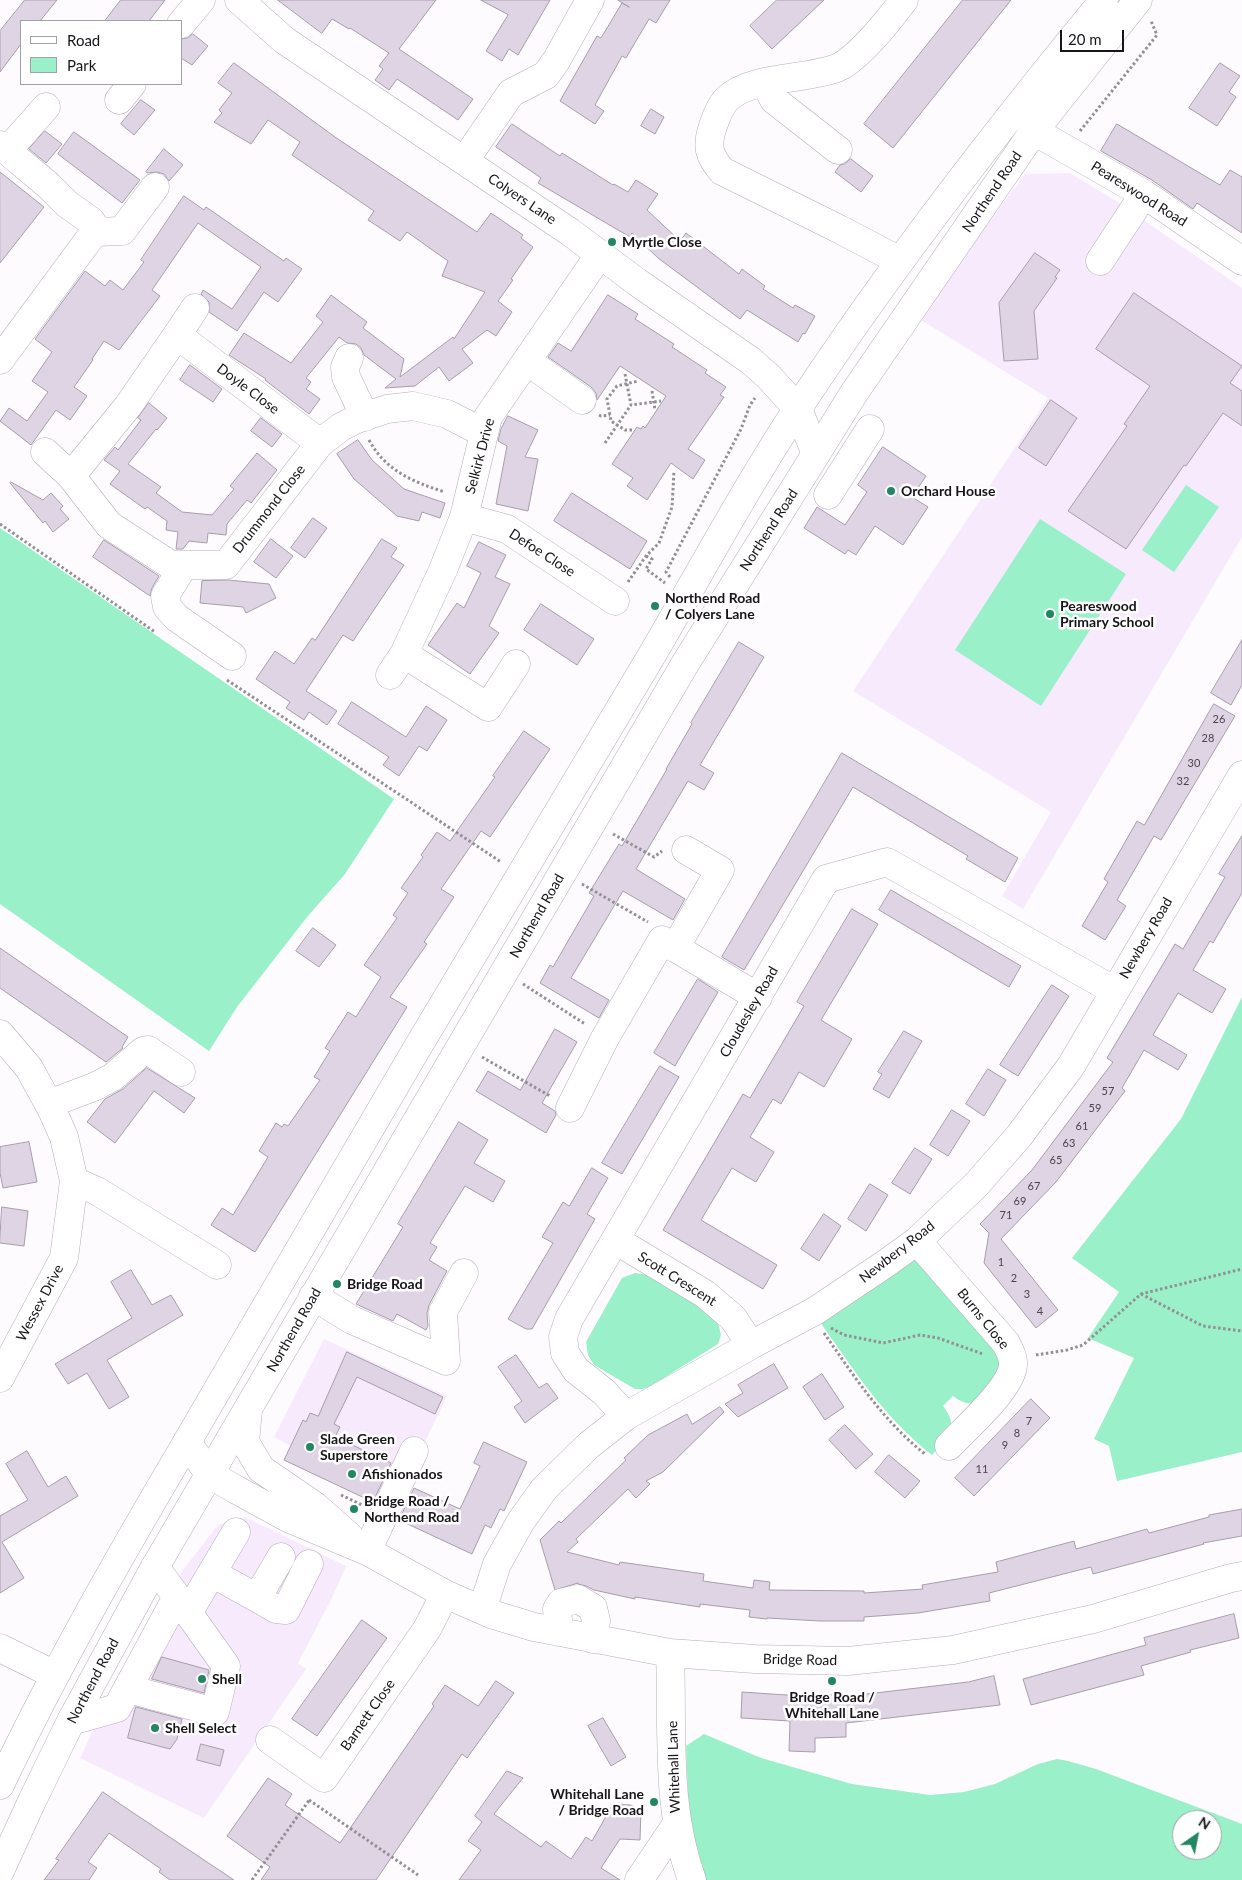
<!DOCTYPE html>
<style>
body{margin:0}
#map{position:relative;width:1242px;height:1880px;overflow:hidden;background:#fdfbfe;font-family:Lato,sans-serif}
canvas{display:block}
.legend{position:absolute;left:20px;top:20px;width:162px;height:65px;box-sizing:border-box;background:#fff;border:1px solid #a3a1a3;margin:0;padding:6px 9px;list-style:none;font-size:15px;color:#18141a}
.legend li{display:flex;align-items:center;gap:10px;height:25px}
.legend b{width:25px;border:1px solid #a3a1a3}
.north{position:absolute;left:1172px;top:1810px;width:50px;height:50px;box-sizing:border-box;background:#fff;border:1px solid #a3a1a3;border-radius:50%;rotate:33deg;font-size:14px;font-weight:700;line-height:20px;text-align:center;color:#18141a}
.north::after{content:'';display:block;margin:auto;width:18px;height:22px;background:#218763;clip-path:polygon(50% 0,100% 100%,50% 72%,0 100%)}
.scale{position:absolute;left:1060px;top:30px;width:64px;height:22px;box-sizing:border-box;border:2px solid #18141a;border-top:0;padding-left:6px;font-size:15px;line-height:18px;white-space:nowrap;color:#18141a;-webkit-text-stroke:4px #fff;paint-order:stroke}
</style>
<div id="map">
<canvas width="1242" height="1880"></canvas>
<ul class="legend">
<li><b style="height:6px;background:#fff"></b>Road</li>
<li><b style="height:14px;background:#99f0c9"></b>Park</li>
</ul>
<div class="north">N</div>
<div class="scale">20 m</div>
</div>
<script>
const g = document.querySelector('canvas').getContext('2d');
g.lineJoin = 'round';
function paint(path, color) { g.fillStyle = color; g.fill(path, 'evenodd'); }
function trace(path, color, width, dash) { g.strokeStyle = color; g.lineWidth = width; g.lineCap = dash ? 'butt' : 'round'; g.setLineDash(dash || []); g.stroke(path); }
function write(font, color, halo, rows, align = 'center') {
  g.font = font + ' Lato,sans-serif'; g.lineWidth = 5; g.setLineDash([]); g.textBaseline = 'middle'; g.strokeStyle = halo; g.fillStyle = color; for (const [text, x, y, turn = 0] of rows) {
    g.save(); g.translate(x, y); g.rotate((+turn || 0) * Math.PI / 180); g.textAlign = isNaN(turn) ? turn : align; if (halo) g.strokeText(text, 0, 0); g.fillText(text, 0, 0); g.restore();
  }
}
const built = new Path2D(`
 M1070,173l46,28 126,87v249l-219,372 -21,-13 49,-84 -198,-121 195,-293 -127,-78 51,-75 53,-71z
 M324,1339l123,57 -55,114 -108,-50 7,-14 -17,-9z
 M245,1517l101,49 -15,34 -33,63 8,6 -102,149 -124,-60 30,-63 73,-125 35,-45z`);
const green = new Path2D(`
 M1186,485l33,22 -45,65 -32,-22z
 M1040,519l86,55 -85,132 -86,-56z
 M0,528l394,271 -49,75 -38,43 -70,90 -28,44 -209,-147z
 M1242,997v455l-125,29 -8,-35 -15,-7 40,-81 -46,-20 31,-46 -47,-34 109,-139z
 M915,1258l91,103 -31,42c-8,2 -15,-2 -22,-7l-10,10c17,22 5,31 -11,49 -49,-39 -76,-82 -112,-133z
 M635,1273l14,2 56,31 12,13 4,16 -3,9 -67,42 -8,3h-8l-41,-24 -6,-10 -2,-13 36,-64z
 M704,1734l57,24 91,26 78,11 34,-3 31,-8 43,-20 19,-5 11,2 28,8 146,55v56h-540l-13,-59 -3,-75zM1182,1820h30v30h-30z`);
const building = new Path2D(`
 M25,0h32l-17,21h-19v23l-21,28v-41z
 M121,0h44l-16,21h-44z
 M278,0h158l-37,49 74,50 -15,21 -61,-41 -8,11 -14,-10 8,-11 -4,-3 10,-13 -39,-25 -1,1 -17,-10 -10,14z
 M481,0h69l-32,55 -9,-6 -7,12 -16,-10 22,-36z
 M618,0h52l-14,23 -7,-4 -23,39 -4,-2 -27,49 9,6 -9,13 -35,-23 37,-65 4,2 21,-35 7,4z
 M777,0h47l-52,49 -22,-23z
 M963,0h48l-118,148 -29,-24z
 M193,34l15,12 -16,19 -11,-7v-19l6,-1z
 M234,63l101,74 142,95 14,-19 32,22 -2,3 12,9 -22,32 2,1 -15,21 14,11 -16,24 -9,-6 -25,19 11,14 -24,18 -10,-14 -24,19 -30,2 11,-9 -32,-24 -3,-7 -5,-4 -9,-1 -8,-6 -33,41 5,4 -5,7 14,10 -11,15 -44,-34 1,-1 -37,-24 15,-22 47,30 32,-41 -7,-6 15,-21 36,27 -4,6 41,31 -4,18 53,-40 1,2 31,-47 -43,-16 6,-15 -41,-29 -7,9 -32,-21 6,-9 -82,-56 8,-13 -32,-22 -17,24 -37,-22 8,-9 -3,-3 13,-17 -14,-10z
 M1220,63l20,13 -11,16 7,5 -19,29 -28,-18z
 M141,100l14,10 -21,25 -13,-11z
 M651,109l13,8 -9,17 -14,-8z
 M512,124l48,32 2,-3 51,32 1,-1 14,8 8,-12 22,14 -11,16 33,31 6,-8 53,41 3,-5 23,17 -2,3 30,19 2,-3 20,11 -10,18 -2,-1 -5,9 -51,-32 -7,9 -82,-61 -26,-25 -2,4 -92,-54 3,-5 -45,-31z
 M1117,124l103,61 10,-15 12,7v56l-45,-30 -4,6 -41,-29 -51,-29z
 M45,131l17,13 -16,19 -17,-14z
 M74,132l66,48 -18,23 -64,-49z
 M164,149l19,16 -14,16 -5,-7 -7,-2 -9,1 -2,-1z
 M851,159l22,17 -12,16 -26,-20 5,-7 4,-1z
 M0,172l44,35 -44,56z
 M184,196l20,14 2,-3 78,54 2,-3 16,11 -24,33 -14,-10 -27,39 -28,-19v-10l-8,-8 2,-4 29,19 29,-42 -63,-44 -46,67 8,6 -41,54 -15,-9 -12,18 1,1 -19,27 13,9 -17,24 -14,-10 -25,35 -31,-24 9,-13 18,13 21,-29 -16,-11 20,-29 -17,-13 50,-68 20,15 5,-6 13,10 21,-28 -3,-2z
 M1035,253l25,17 -5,7 2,1 -23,33 4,48 -34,2 -5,-58z
 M1134,293l108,73 -12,17 12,8v35l-19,-13 -37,53 -2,-1 -58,84 -58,-38 59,-85 -3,-2 26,-38 -54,-37z
 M608,295l30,19 -3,5 39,25 -2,3 35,23 -2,3 21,14 -6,8 4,2 -36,52 17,11 -12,19 -22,-16 -24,37 -20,-14 6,-8 -21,-14 25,-37 4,2 2,-3 2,2 21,-32 -46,-30 -23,34 -1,-7 -5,-6 -43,-30 10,-14 13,8z
 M190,365l32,24 -9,13 -33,-22z
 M1051,400l26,18 -31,48 -27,-18z
 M149,403l18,15 -10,12 -1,-1 -28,35 33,23 -5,6 26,19 30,3 22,-26 -4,-3 27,-33 20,17 -26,33 -4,-3 -20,24 -1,11 -18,-2 -1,10 -18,-2 -6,8h-7l2,-17 -12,-2 1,-9 -20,-14 -2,2 -35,-25 10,-13 -16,-11 11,-13 3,3 23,-30 -3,-2z
 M508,416l30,14 -13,27 13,2 -10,52 -32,-7 11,-58 -9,-5 3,-12z
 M261,418l21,16 -10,13 -21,-16z
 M358,440l14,20 32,29 41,14 -5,15 -18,-6 -3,9 -22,-5 -43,-37 -17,-25z
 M883,447l43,29 -14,21 16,10 -25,38 -28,-19 -19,29 -8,-5 -3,4 -41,-26 13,-21 28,18 22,-33 -9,-7z
 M11,482l32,18 8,-7 12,13 -3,3 9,10 -16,13 -8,-11 -2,2 -33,-40z
 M572,493l75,48 -17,28 -76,-48z
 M313,518l14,10 -22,30 -14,-10z
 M271,539l22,17 -17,22 -22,-16z
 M382,539l15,9 -6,9 13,8 -51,76 -10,-6 -37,56 31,20 -10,14 -18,-13 -5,8 -18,-12 4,-6 -34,-23 19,-28 19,13 18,-26 3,2z
 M104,540l55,36 -7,12 -2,8 -57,-39z
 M479,542l27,13 -11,22 15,7 -21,42 10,7 -29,41 -42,-29 29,-42 7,5 17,-35 -14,-7z
 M228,580l41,4 7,14 -30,15 -3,-6 -43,-4 2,-22z
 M541,604l53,35 -17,26 -53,-35z
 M1242,640v45l-11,20 -20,-12z
 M739,642l25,15 -64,108 14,8 -10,17 -16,-9 -52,88 49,30 -12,21 -50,-29 -52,87 38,22 -10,18 -59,-35 10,-18 3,2 41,-71 -5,-3 30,-49 3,2 45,-77h-1l26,-45 -1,-1z
 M352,702l54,35 20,-31 21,14 -20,31 -8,-5 -20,30 -16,-11 6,-8 -51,-33z
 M1214,704l21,12 -74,124 -7,-4 -37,64 9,6 -21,34 -23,-14 26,-44 -4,-3 33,-58 7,4z
 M524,731l26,18 -60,88 -9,-6 -40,58 13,8 -30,45 3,2 -37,53 17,10 -152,245 -44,-27 11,-17 11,7 35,-58 -9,-6 17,-28 6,4 2,-3 4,2 32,-46 -6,-3 16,-26 -5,-3 23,-36 8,5 25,-40 -17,-12 33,-47 -4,-3 15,-22 -7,-5 22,-31 -2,-2 16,-23 13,9 45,-64 -2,-1z
 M842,753l176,105 -13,24 -39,-23 2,-3 -115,-69 -109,183 -22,-13z
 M1242,836v57l-29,50 -3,-2 -17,29 33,19 -14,24 -34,-20 -25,42 34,20 -9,15 -34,-20 -22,38 3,3 -69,91 -55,57 57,71 -22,18 -52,-65 5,-30 -9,-9 52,-54 81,-108 -6,-4 68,-114 8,5 42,-72 -6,-3z
 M891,890l130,76 -12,21 -130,-77z
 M852,909l26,15 -57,96 31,19 -28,48 -25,-15 -18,32 -8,-5 -23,38 24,15 -18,30 -24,-14 -31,52 76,45 -14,24 -100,-59 80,-136 7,4 54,-92 -7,-4z
 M313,928l23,17 -17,22 -23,-16z
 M0,948l128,89 -6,10 1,1 -17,14 -106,-74z
 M698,979l20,13 -43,74 -21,-13z
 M1052,985l17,11 -51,80 -18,-11z
 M555,1029l22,13 -35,61 13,8 1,4 -10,18 -70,-42 12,-20 32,19z
 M904,1031l18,10 -33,57 -16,-9 9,-15 -4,-2z
 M660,1066l19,11 -57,97 -20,-11z
 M147,1068l48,30 -11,15 -30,-22 -39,52 -28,-21 18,-23 18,-10z
 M988,1069l18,11 -22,36 -18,-12z
 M952,1110l18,11 -22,35 -18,-11z
 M459,1122l29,18 -14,23 31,18 -12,21 -28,-16 -35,57 7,4 -8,13 18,11 -18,34 -2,8 1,13 -2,4 -29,-16 -4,7 -37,-17 47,-77 -5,-3z
 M29,1142l8,40 -34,6 -3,-15v-26z
 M915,1148l17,11 -22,35 -18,-11z
 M592,1168l16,10 -21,36 8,5 -63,110h-6l-18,-10 45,-76 -11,-6 21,-35 6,4z
 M870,1184l18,11 -22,36 -18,-12z
 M2,1207l26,4 -4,35 -24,-3z
 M824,1214l17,12 -22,35 -18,-12z
 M131,1270l21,35 19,-10 12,20 -76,45 22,37 -20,12 -22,-36 -19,11 -13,-20 77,-46 -21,-36z
 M347,1352l96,45 -8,17 -78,-37 -23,47 6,3 -5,10 56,26 -18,39 -89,-42 19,-40 3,2 4,-9 8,3z
 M516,1355l23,33 8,-5 11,15 -33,25 -11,-16 8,-6 -24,-34z
 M774,1364l14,24 -50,29 -13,-13 18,-11 -5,-8z
 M822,1374l22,33 -19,13 -22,-33z
 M1031,1399l19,19 -76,78 -19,-18z
 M720,1407l4,5 -61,60 -17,9 4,3 -14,14 -8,-9 -52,50 2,3 -11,10 52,13 1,-3 84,12 -1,7 50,7 1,-8 16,2 -1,8 95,1v2l59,-4 -1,-4 76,-13 -2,-10 78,-21 2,8 71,-20 2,4 60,-16v-2l33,-6v27l-39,7 1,1 -111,30 -2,-7 -102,26 1,8 -72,12 -54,4v4h-44l-53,-3v1l-18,-2 1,-7 -50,-6v3l-65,-10v2l-41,-9 -8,-4 -8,-2v-1l-23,7 -15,-50 19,-19 2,2 65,-63 -2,-2 24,-23 39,-21 5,10z
 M845,1425l28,29 -17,15 -27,-29z
 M484,1442l43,20 -23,49 -4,-2 -9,19 -6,-3 -13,29 -73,-34 15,-32 46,21 20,-43 -6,-3z
 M27,1451l21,36 18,-11 12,20 -76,46 22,36 -24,15v-77l28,-16 -22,-36z
 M889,1455l31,26 -15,17 -30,-26z
 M1234,1614l5,24 -49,12 1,2 -50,14 3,9 -113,30 -8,-26 123,-34 -2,-7z
 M362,1620l25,18 -70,98 -25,-17z
 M162,1657l47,13 -5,23 -52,-14z
 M994,1676l6,29 -154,18v14l-31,1v14l-26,-1 1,-30 -49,-3 1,-26 44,3h47v3l135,-16z
 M496,1681l18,12 -47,65 -5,-4 -86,126h-115l9,-13 -43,-31 41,-58 24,16 -7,11 55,38 94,-137 -2,-2 13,-19 33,21z
 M136,1707l46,12 -5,20 -7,10 -42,-11z
 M603,1718l23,39 -15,9 -23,-40z
 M201,1744l23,6 -4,16 -23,-6z
 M507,1771l16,7 -29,36 47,33 5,-6 25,18 15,-22 6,4 21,-37 17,1 11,4 -1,31 -20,-1 -19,29 19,12h-161l22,-30 -13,-9 14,-19 -7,-6z
 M103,1792l17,12 114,76h-64l-11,-8 2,-3 -52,-36 -21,29 9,6 -8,12h-45l15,-20 -3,-1z`);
const path = new Path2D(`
 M1080,131l77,-96 -6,-14
 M625,374l6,31 30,-4
 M652,391l3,19
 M599,415l2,1 9,-1
 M632,430h-7l-14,-9 -4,-22 10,-13 21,-5
 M369,440c17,31 44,42 76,52
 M605,443l26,-38
 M0,524l155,108
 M646,556l6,3 -6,10 19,14
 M670,577l-4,-5 75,-143 9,-24 5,-7
 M628,582l18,-26 13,-13 13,-36 2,-36
 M227,680l274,182
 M613,834l41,23 8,-6
 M582,884l66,38
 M523,984l62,40
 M482,1057l68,39
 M1141,1294l62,32 39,5
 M831,1328l13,7 39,8 37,-8 18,3 45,16
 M824,1333c30,43 59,88 101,121
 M1036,1355l31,-5 16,-5 58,-51 101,-25
 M341,1495l21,10
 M309,1800l109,75
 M252,1880l58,-81`);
const minor = new Path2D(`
 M239,0l45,40 286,192 67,50 114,79 18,16 29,32 18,45
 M181,24l20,-24
 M765,83l9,17 64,50
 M119,100l13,-16
 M1034,131l110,63 98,67
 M0,145l48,40 19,19 24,17 3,5v6l-4,6 -90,122
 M7,151l39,-44
 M465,160l46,-67 35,-18 10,-14 34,-61
 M94,232l28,-1 33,-44
 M900,261l-61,-32 -117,-58c-13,-15 -16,-25 -9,-45 3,-9 7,-20 14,-27 23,-23 79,-19 110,-31 21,-9 52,-48 67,-68
 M1100,261l44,-67
 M177,335l18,-27
 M349,358l-4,9 1,10 19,40
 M527,361l55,39
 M320,443l-143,-108 -49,71 -57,70 38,49 62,40h55l94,-122 21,-16 16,-8 30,-10 26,-3 34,8 37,19
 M45,452l26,24
 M828,495l42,-66
 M464,517l43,12 108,72
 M184,565l-19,31 2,11 10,11 55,38
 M404,654l84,53 28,-43
 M390,675l14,-21 39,-84 21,-53 24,-100 112,-163
 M675,948l45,-78 -34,-20
 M0,1034l29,34 23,42 12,27 10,44 -10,77 -64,120
 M49,1104l47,-18 17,-9 30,-26 5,-1 33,22
 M570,1108l35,-70 57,-98 96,57
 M74,1181l23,10 120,74
 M617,1241l88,53 28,24 18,27
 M917,1241l89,102c3,7 8,14 7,22 -1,23 -48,64 -64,81
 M313,1296l39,24 94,41 -3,-49 21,-39
 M248,1410l-3,32 16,27 54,37 34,30
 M626,1416l-22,-24 -28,-22 -11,-17 -2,-16 6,-18 257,-440 61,-17 228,129
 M187,1442l22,32 26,15 53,29 79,33 78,43 46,20 43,13 136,26 85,6 93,2 105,-11 140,-31 138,-41 11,-2
 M367,1551l47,-100
 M212,1573l45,25 24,-41
 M257,1598l19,11 10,1 23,-46
 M482,1610l15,-46 24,-43 23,-32 45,-44 37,-29 125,-71 64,-34 70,-47 32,-23 59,-56 43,-49 52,-70 171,-291
 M188,1613l48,-81
 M559,1632l-2,-23 4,-6 17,-4 15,9 3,13 -3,18
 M0,1648l55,27
 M670,1653c3,76 -5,154 22,227
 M128,1689l87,23 11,-46 -49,-69
 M71,1721l46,-13 60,-111 -22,-30
 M270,1740l54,38 103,-149 18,-35
 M639,1880l37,-55`);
const major = new Path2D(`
 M0,1785c56,-118 121,-231 187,-343 76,-131 153,-262 229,-392 77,-131 156,-260 233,-390 50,-85 97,-173 151,-255 92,-140 197,-275 304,-405
 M0,1871l32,-70 39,-80 84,-154 530,-903 169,-271 35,-51 145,-211 104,-131`);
const markers = [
 [612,242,5,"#218763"],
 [891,491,5,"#218763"],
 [655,606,5,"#218763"],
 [1050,614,5,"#218763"],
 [337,1284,5,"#218763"],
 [310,1447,5,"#218763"],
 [352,1474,5,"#218763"],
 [354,1509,5,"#218763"],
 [202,1679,5,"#218763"],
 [832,1681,5,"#218763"],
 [155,1728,5,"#218763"],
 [654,1802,5,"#218763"]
];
const numberNames = [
 ["26",1219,719],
 ["28",1208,738],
 ["30",1194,763],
 ["32",1183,781],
 ["57",1108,1091],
 ["59",1095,1108],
 ["61",1082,1126],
 ["63",1069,1143],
 ["65",1056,1160],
 ["67",1034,1186],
 ["69",1020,1201],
 ["71",1006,1215],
 ["1",1001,1262],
 ["2",1014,1278],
 ["3",1027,1294],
 ["4",1040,1311],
 ["7",1029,1421],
 ["8",1017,1433],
 ["9",1005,1445],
 ["11",982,1469]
];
const streetNames = [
 ["Northend Road",992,192,-56],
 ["Peareswood Road",1139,194,32],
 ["Colyers Lane",522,199,34],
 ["Doyle Close",248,389,37],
 ["Selkirk Drive",480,456,-75],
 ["Drummond Close",269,509,-52],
 ["Northend Road",769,530,-57],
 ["Defoe Close",542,553,33],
 ["Northend Road",537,916,-60],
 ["Newbery Road",1146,938,-60],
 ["Cloudesley Road",749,1012,-60],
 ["Newbery Road",897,1252,-38],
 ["Scott Crescent",677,1279,32],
 ["Wessex Drive",40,1303,-62],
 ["Burns Close",983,1319,51],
 ["Northend Road",294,1330,-60],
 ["Bridge Road",800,1660,1],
 ["Northend Road",93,1681,-62],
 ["Barnett Close",368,1715,-55],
 ["Whitehall Lane",674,1767,-92]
];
const poiNames = [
 ["Myrtle Close",622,242],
 ["Orchard House",901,491],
 ["Northend Road",665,598],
 ["/ Colyers Lane",665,614],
 ["Peareswood",1060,606],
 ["Primary School",1060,622],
 ["Bridge Road",347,1284],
 ["Slade Green",320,1439],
 ["Superstore",320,1455],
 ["Afishionados",362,1474],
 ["Bridge Road /",364,1501],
 ["Northend Road",364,1517],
 ["Shell",212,1679],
 ["Bridge Road /",832,1697,"center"],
 ["Whitehall Lane",832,1713,"center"],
 ["Shell Select",165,1728],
 ["Whitehall Lane",644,1794,"right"],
 ["/ Bridge Road",644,1810,"right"]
];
paint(built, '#f7eafc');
paint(green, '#99f0c9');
paint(building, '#dfd4e4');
trace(building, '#a79dab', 1);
trace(minor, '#b7adbc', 29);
trace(major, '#b7adbc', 29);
trace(path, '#939094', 3, [2.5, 2.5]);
trace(minor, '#fff', 28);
trace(major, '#fff', 28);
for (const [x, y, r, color] of markers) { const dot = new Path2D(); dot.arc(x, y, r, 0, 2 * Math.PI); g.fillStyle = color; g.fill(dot); trace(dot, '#fff', 2); }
write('11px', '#4a444c', null, numberNames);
write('14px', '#18141a', '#fff', streetNames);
write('bold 14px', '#18141a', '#fff', poiNames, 'left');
</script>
